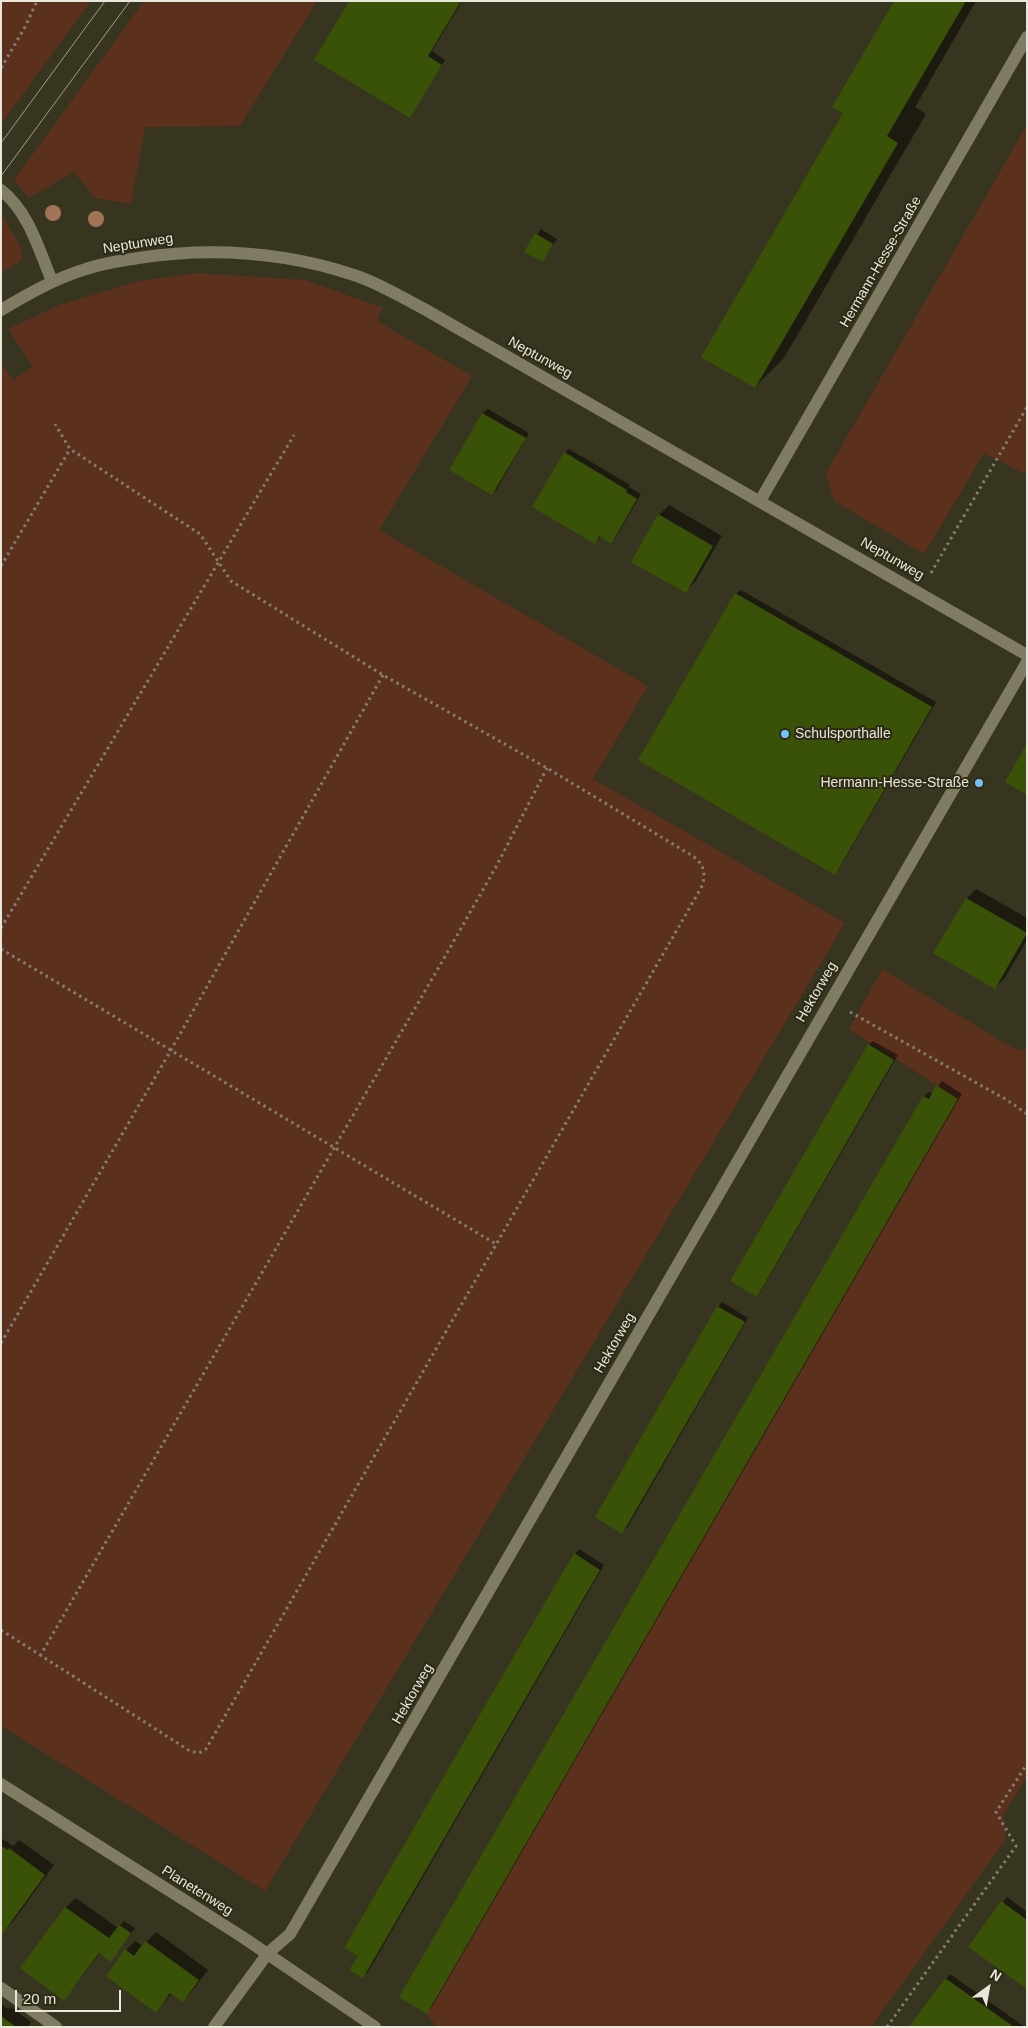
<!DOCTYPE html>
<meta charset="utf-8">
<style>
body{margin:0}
#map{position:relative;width:1028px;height:2028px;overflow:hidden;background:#37341f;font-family:Helvetica,sans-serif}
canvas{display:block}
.frame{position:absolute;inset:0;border:2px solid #e9e7da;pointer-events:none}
.north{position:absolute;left:963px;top:1963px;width:50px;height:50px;-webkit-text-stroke:4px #2d2a15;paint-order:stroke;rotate:32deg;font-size:14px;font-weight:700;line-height:20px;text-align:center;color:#e9e7da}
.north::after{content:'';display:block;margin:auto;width:18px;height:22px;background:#e9e7da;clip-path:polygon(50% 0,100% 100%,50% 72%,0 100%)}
.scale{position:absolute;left:15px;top:1990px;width:106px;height:22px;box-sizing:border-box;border:2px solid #e9e7da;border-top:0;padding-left:6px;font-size:15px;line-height:18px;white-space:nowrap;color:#e9e7da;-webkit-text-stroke:4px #2d2a15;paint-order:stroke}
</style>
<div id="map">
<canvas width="1028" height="2028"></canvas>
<div class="frame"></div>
<div class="north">N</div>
<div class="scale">20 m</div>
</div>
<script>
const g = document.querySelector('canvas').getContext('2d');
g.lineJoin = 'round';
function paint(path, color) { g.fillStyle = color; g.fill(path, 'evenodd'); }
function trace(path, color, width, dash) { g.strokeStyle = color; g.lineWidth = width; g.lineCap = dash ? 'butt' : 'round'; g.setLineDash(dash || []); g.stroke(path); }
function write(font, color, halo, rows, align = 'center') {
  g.font = font + ' Helvetica,sans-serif'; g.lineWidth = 4; g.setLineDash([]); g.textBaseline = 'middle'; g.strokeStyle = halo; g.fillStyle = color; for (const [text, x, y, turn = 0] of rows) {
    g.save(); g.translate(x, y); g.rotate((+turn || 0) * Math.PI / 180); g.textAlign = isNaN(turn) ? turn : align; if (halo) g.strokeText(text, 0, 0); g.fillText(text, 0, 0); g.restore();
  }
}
const green = new Path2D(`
 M1,1h90l-90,123z
 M144,1h173l-77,125 -95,1 -14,77 -36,-6 -21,-26 -45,26 -15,-18z
 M1027,125v350l-43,-22 -60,101 -90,-53 -8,-28z
 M1,213l19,32 2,15 -21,13z
 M198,273l107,7 78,28 -6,13 95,55 -93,154 269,156 -55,93 252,144 -580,968 -264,-165v-1363l12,17 20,-13 -25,-38 51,-24 80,-24z
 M882,969l134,81 11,-1v728l-24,38 3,24 -135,188h-434l-10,-13 531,-915 -109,-70z`);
const shadow = new Path2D(`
 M351,1h111l-30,50 13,9 -35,56z
 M895,1h81l-61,106 11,7 -142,244 -29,29 90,-274z
 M541,229l16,10 -15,22 -16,-10z
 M488,409l41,24 -32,56 -5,5 -41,-24 32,-57z
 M569,449l61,36 -1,2 12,7 -26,44 -4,4 -11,-6 -5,6 -30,-89z
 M669,505l53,31 -27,46 -10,10 -26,-77z
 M741,590l195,112 -97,167 -5,4 -98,-279z
 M976,889l51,29v22l-22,38 -10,9 -28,-89z
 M873,1041l25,14 -137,236 -4,5 112,-251z
 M942,1081l20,13 -530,913 -5,5 -26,-15 523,-901 5,-4 4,2z
 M722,1302l26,16 -121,210 -5,4 96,-225z
 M579,1549l25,16 -236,407 -5,4 -4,-20 216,-402z
 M3,1839l10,7 6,-6 35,25 -42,58 -10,10 -1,-92z
 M1007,1897l20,15v76l-57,-42z
 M76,1898l42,30 6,-7 11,7 -24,32 -11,-7 -27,36 -9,10 -42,-31 44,-61z
 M156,1932l52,38 -16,21 -9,10 -11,-8 -16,18 -30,-61 9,-9 8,5z
 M950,1974l75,53h-114z
 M1,2004l7,5 3,-2 20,15 -2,3 2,2h-30z`);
const building = new Path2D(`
 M349,1h112l-33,55 14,9 -32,53 -96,-58z
 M894,1h72l-79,135 11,7 -143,245 -54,-31 142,-244 -11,-6z
 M535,233l18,11 -10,18 -19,-10z
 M482,413l44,25 -34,57 -43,-25z
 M564,452l63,38 -1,2 11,7 -26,45 -12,-8 -4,8 -63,-37z
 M658,514l55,32 -27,47 -55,-31z
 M735,593l197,114 -97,168 -197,-115z
 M1027,743v52l-22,-13z
 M966,898l61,35 -32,56 -62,-36z
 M868,1044l26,16 -137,237 -27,-16z
 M936,1085l22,14 -531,915 -28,-17 524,-901 6,3z
 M717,1306l28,16 -123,212 -27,-17z
 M574,1553l26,17 -237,408 -14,-8 9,-14 -14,-8z
 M1,1846l7,4 1,-2 36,27 -44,61z
 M1001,1901l26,19v69l-59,-42z
 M65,1907l44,31 10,-13 12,8 -20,29 -12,-9 -35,48 -44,-33z
 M145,1941l54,39 -16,22 -13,-9 -14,20 -50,-37 19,-27 9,7z
 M945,1978l69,49h-105z
 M1,2016l15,11h-15z`);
const path = new Path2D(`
 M1,68l24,-41 12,-26
 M1,566l69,-117
 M931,573l96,-166
 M1,928l293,-493
 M1,949l495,295
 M850,1012l157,88 20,14
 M1,1343l170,-293 212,-375
 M1,1630l189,121 9,2 7,-4 495,-861c6,-14 3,-25 -10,-33l-144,-87 -164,-93 -152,-94 -31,-47 -130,-85 -15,-25
 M40,1656l403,-696 54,-95 50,-97
 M887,2027l129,-181 -20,-34 31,-48`);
const minor = new Path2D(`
 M1,190c28,22 38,60 51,91
 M1,310c27,-16 55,-32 85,-41 17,-6 34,-8 52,-11 73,-11 146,-6 216,17 25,8 49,23 72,35l601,345
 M760,501l267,-464
 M1,1784l240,152 134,91
 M1,1988l55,39
 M214,2027l54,-74 22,-19c247,-424 489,-850 737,-1272`);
const tram = new Path2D(`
 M1,143l104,-142
 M1,176l129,-175`);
const trees = [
 [53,213],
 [96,219]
];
const markers = [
 [785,734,5,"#73c1f6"],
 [979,783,5,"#73c1f6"]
];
const streetNames = [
 ["Neptunweg",138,244,-9],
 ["Hermann-Hesse-Straße",881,262,-60],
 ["Neptunweg",540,358,29],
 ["Neptunweg",892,559,30],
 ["Hektorweg",817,992,-60],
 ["Hektorweg",615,1343,-60],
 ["Hektorweg",413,1694,-60],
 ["Planetenweg",197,1891,32]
];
const poiNames = [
 ["Schulsporthalle",795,734],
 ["Hermann-Hesse-Straße",969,783,"right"]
];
paint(green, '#5b311e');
paint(shadow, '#0007');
paint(building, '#395207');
trace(path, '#83806f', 3, [2.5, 4]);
trace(minor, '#807c64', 12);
trace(tram, '#a19e8e', 1);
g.fillStyle = '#a17458';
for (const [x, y] of trees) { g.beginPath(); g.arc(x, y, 8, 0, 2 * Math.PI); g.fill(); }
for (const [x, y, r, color] of markers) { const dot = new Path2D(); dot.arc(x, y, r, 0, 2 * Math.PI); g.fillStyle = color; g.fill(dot); trace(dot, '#2d2a15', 2); }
write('14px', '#e9e7da', '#2d2a15', streetNames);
write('14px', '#e9e7da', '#2d2a15', poiNames, 'left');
</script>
